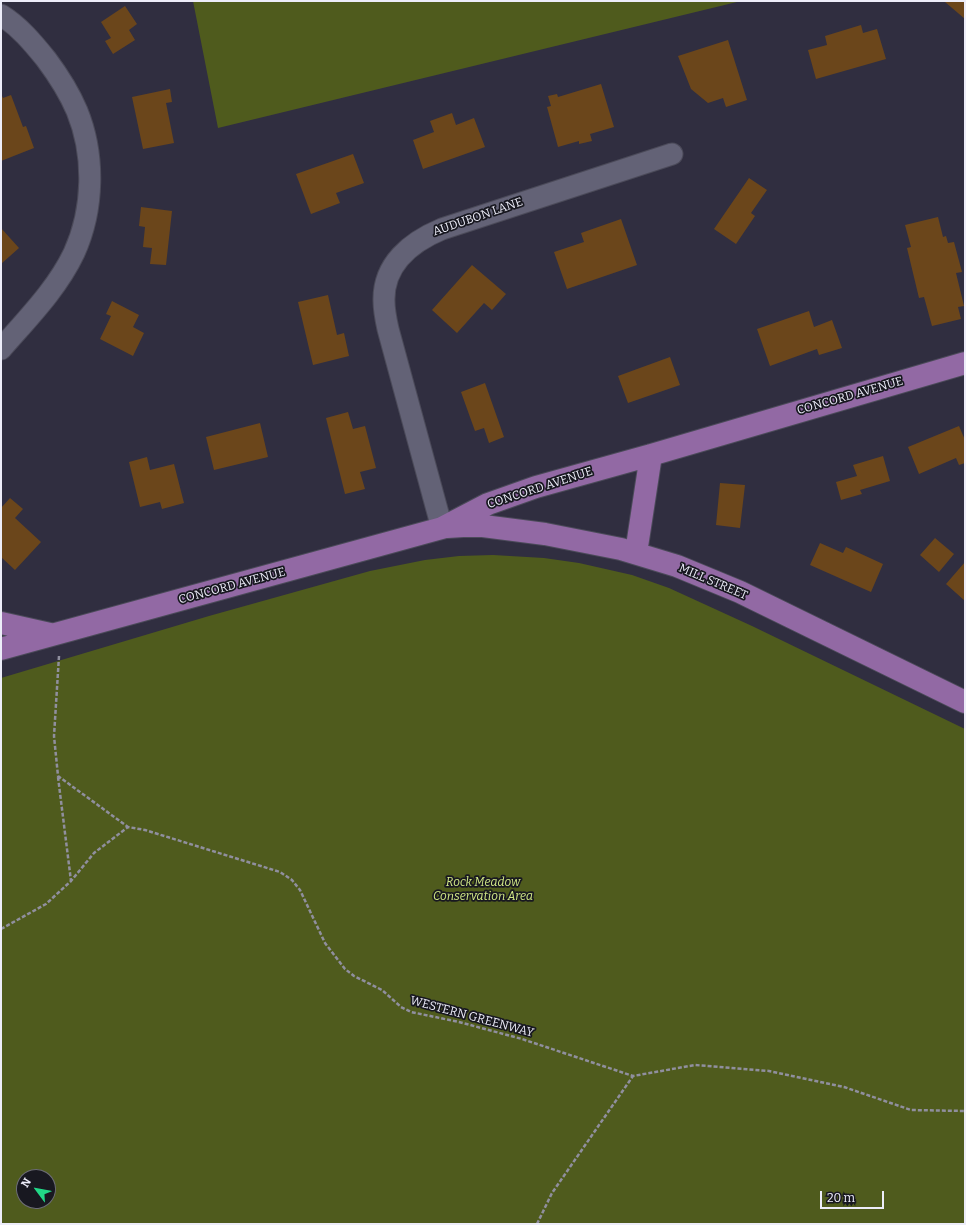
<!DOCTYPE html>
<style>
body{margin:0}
#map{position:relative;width:966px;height:1225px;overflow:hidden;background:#302e40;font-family:Bitter,serif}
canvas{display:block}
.frame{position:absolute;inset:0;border:2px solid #ededf9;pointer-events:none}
.north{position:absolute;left:16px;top:1169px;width:40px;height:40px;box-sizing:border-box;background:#181820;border:1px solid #6d6d77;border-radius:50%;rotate:302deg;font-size:11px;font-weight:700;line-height:16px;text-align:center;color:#ededf9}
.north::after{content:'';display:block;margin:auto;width:14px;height:18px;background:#22d887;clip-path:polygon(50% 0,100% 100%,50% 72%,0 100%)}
.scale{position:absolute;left:820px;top:1191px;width:64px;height:18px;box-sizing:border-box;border:2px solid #ededf9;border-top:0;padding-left:5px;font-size:12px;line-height:14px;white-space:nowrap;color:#ededf9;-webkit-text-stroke:3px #181820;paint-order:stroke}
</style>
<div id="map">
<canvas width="966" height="1225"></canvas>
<div class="frame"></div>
<div class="north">N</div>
<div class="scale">20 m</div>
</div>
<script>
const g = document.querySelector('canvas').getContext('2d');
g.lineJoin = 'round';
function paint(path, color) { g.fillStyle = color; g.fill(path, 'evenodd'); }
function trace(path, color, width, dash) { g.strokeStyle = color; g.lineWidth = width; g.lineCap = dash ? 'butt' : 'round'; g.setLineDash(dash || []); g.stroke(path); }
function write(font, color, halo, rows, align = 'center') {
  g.font = font + ' Bitter,serif'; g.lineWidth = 3.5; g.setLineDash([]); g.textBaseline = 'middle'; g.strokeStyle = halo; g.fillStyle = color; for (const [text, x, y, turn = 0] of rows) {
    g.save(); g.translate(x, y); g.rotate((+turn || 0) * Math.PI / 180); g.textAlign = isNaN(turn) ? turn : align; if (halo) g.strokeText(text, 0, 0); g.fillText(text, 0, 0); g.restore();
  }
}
const green = new Path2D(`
 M193,1h548l-523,127z
 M493,555l51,3 35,5 53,12 37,13 83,38 213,103v495h-964v-546l208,-62 161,-45 55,-11 34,-4zM24,1177h24v24h-24z`);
const building = new Path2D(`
 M946,1h19v18l-20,-17z
 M125,6l12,18 -8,6 6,10 -22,14 -8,-13 6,-3 -10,-16z
 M861,25l2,8 14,-4 9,30 -70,20 -8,-29 19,-5 -2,-9z
 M728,40l19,60 -21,7 -3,-9 -15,5 -17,-14 -13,-33z
 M601,84l13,43 -24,7 2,7 -13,3v-3l-21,6 -11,-40 4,-1 -3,-10 9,-2 1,3z
 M170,89l2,13 -6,1 8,40 -31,6 -11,-52z
 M1,94l2,4 8,-3 12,32 3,-1 8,22 -33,13z
 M452,113l4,12 18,-7 11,29 -62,22 -10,-29 21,-8 -4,-11z
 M353,154l11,29 -28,10 4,10 -29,11 -15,-40z
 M749,178l18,12 -16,23 4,3 -19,28 -22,-15z
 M141,207l31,4 -6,54 -16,-1 2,-16 -9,-1 2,-20 -6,-1z
 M938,217l5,20 3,-1 2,7 6,-1 8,30 -6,1 8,33 -6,1 3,12 -29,7 -8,-29 -5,1 -12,-50 4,-1 -6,-22z
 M621,219l16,46 -70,24 -13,-37 30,-10 -3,-9z
 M1,228l18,20 -18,16z
 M472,265l34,29 -14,16 -8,-7 -27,30 -25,-23z
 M328,295l9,40 7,-2 5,23 -36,9 -15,-63z
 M112,301l27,14 -6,12 11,6 -11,23 -33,-17 11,-23 -5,-2z
 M809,311l5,16 18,-7 10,28 -23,7 -2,-6 -47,17 -13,-37z
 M670,357l10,28 -52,18 -10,-27z
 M485,383l19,54 -15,6 -5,-15 -9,3 -14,-39z
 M348,412l5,17 12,-3 11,42 -16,4 5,17 -20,5 -19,-76z
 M260,423l8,34 -54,13 -8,-33z
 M959,426l6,14v23l-6,2 -3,-7 -37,16 -11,-27z
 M883,456l7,25 -30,9 2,4 -21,6 -5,-18 21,-6 -4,-11z
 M147,457l3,13 24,-6 10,39 -22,6 -2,-7 -20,5 -11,-45z
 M720,483l25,2 -5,43 -24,-3z
 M10,498l13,11 -8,9 26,24 -26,28 -14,-13v-49z
 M935,538l19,16 -15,18 -19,-17z
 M820,543l23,10 3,-6 37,17 -12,28 -61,-27z
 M965,562v39l-19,-17z`);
const path = new Path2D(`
 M59,656l-5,80 4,40 70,51
 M58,777l13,104
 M1,929l45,-25 25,-23 23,-28 34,-26 17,3 135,42 12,8 8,10 25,53 20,26 9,7 28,14 19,17 10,5 48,10 63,17 111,37 62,-11 74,6 75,16 67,23 54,1
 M537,1224l15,-31 81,-117`);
const minor = new Path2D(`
 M1,15c18,11 32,28 45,44 12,16 23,33 31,52 18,44 17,98 -3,142 -17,36 -47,66 -73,96
 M442,528l-54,-199c-2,-9 -4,-19 -4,-28 -1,-37 27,-59 58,-72l230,-75`);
const major = new Path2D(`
 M447,527l16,-1h20l62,8 76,15 56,17 63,26 225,110
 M636,553l15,-98
 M1,623l49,11
 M1,649l441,-121 46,-24 48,-17 115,-32 314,-92`);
const streetNames = [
 ["AUDUBON LANE",478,217,-19],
 ["CONCORD AVENUE",850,396,-16],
 ["CONCORD AVENUE",540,488,-18],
 ["MILL STREET",713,582,23],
 ["CONCORD AVENUE",232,586,-15],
 ["WESTERN GREENWAY",472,1017,15]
];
const parkNames = [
 ["Rock Meadow",483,883],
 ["Conservation Area",483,897]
];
paint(green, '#4f5b1d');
paint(building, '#6b461b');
trace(minor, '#4b4a59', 23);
trace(major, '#4b4a59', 24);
trace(path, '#908f9e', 2.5, [4, 2]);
trace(minor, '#636276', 21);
trace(major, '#9269a4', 22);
write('12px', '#ededf9', '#181820', streetNames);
write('italic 12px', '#d3ea87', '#181820', parkNames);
</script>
